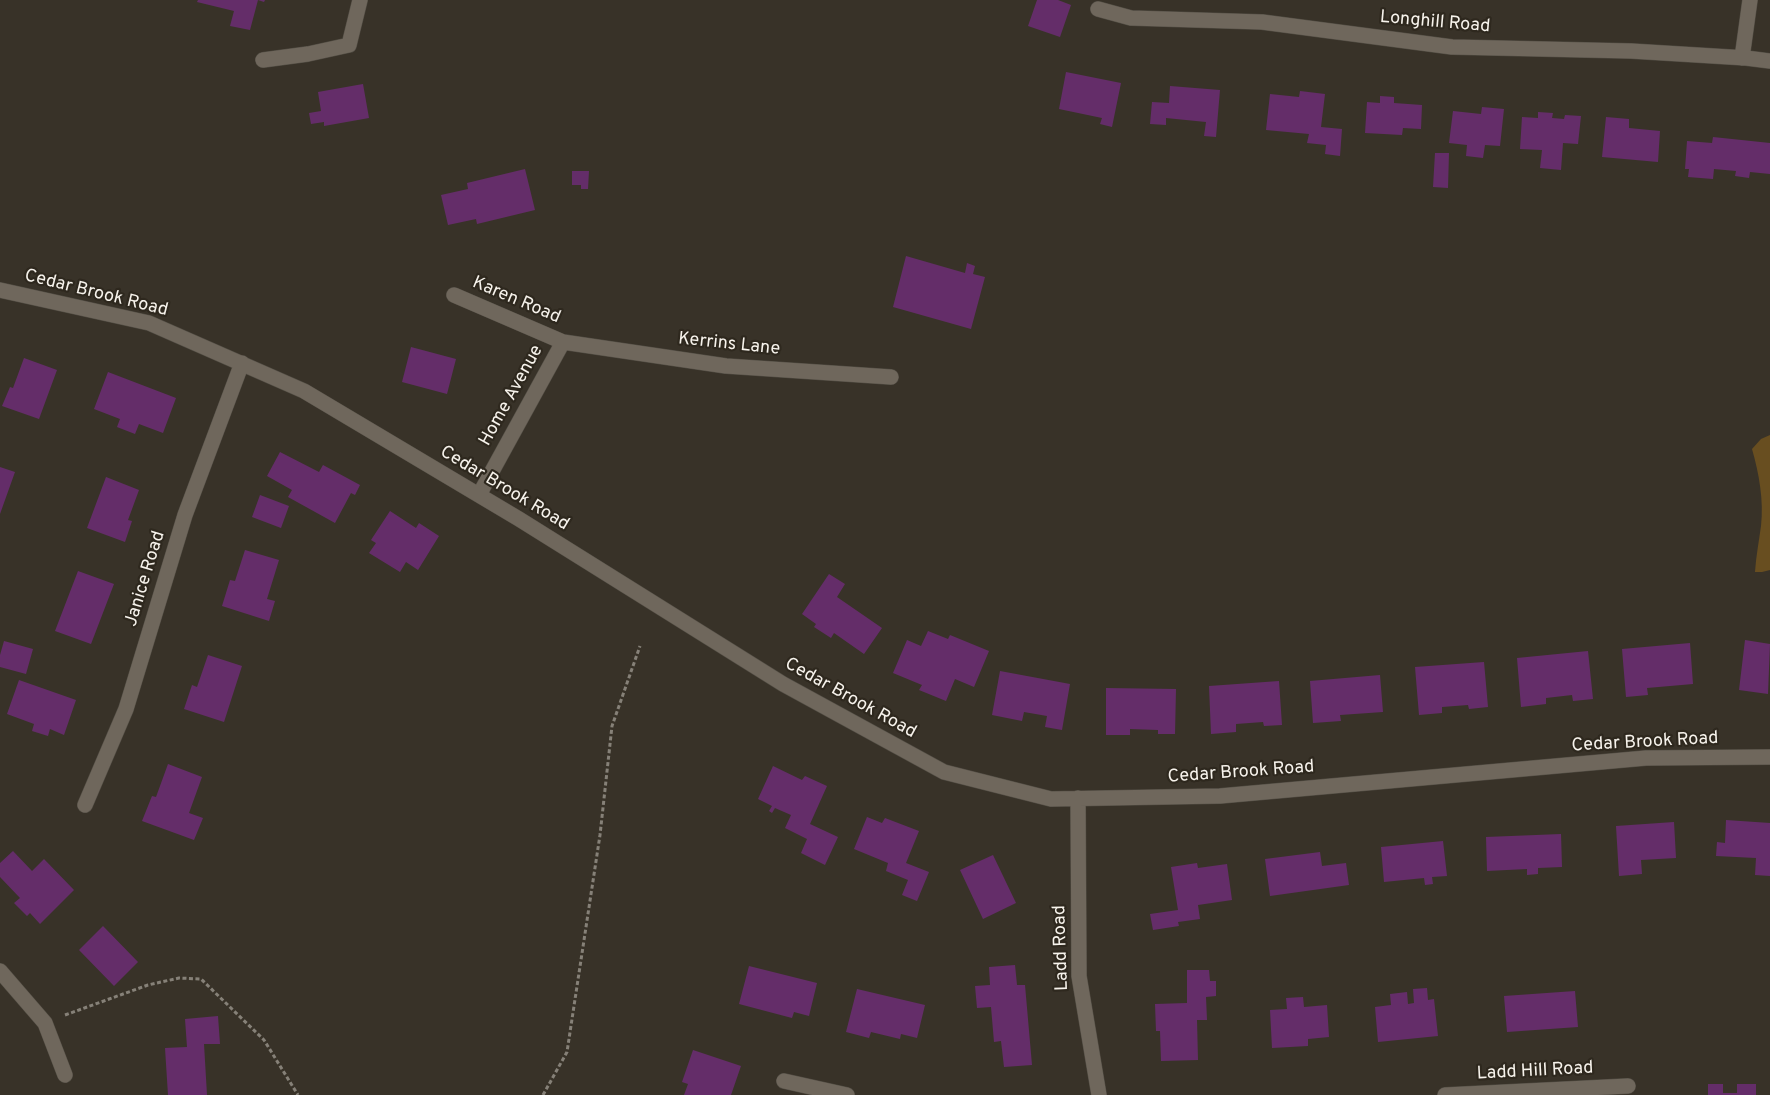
<!DOCTYPE html>
<style>
body{margin:0}
canvas{display:block;background:#383228}
</style>
<canvas width="1770" height="1095"></canvas>
<script>
const g = document.querySelector('canvas').getContext('2d');
g.lineJoin = 'round';
function paint(path, color) { g.fillStyle = color; g.fill(path, 'evenodd'); }
function trace(path, color, width, dash) { g.strokeStyle = color; g.lineWidth = width; g.lineCap = dash ? 'butt' : 'round'; g.setLineDash(dash || []); g.stroke(path); }
function write(font, color, halo, rows, align = 'center') {
  g.font = font + ' Overpass,sans-serif'; g.lineWidth = 4.5; g.setLineDash([]); g.textBaseline = 'middle'; g.strokeStyle = halo; g.fillStyle = color; for (const [text, x, y, turn = 0] of rows) {
    g.save(); g.translate(x, y); g.rotate((+turn || 0) * Math.PI / 180); g.textAlign = isNaN(turn) ? turn : align; if (halo) g.strokeText(text, 0, 0); g.fillText(text, 0, 0); g.restore();
  }
}
const green = new Path2D(`
 M1770,435v135l-8,2h-7c1,-16 4,-31 6,-46 3,-25 -2,-53 -9,-77l9,-10z`);
const building = new Path2D(`
 M198,0h67l-1,2 -6,-2 -8,30 -20,-4 4,-15 -37,-9z
 M1037,0h21l13,5 -11,32 -32,-11z
 M1066,72l55,11 -9,44 -12,-3 2,-6 -43,-9z
 M363,84l6,34 -45,8v-4l-13,2 -2,-11 12,-2 -3,-19z
 M1170,86l50,4 -4,47 -12,-1 2,-14 -40,-4v7l-16,-1 2,-22 17,1z
 M1300,91l25,3 -4,33 21,2 -2,27 -15,-2 1,-9 -19,-2 2,-9 -43,-4 4,-36 29,3z
 M1380,96l14,1v6l28,2 -1,24 -18,-1 -1,7 -37,-2 2,-31 13,1z
 M1482,107l22,2 -4,37 -15,-1 -2,13 -17,-2 1,-11 -18,-2 4,-32 28,3z
 M1538,112l15,1 -1,5 12,1 1,-4 16,1 -3,28 -15,-1 -2,27 -21,-2 2,-18 -22,-1 2,-32 16,1z
 M1606,117l23,2v9l31,3 -2,31 -56,-5z
 M1713,137l57,6v31l-20,-2 -1,6 -14,-2 1,-5 -22,-2 -1,10 -25,-2 1,-8h-4l2,-28 25,2z
 M1435,153h14l-1,35 -15,-1z
 M525,169l10,41 -58,14 -1,-5 -28,6 -7,-30 27,-6 -1,-6z
 M572,171h17l-1,18h-7v-4h-9z
 M906,256l59,17 2,-10 8,3 -2,8 12,3 -14,52 -78,-22z
 M411,347l45,12 -9,35 -45,-12z
 M24,358l33,12 -18,49 -37,-13 8,-19 3,1z
 M108,372l68,26 -13,35 -24,-9 -4,10 -18,-7 3,-8 -26,-10z
 M280,452l39,20 4,-7 37,20 -5,10 -4,-2 -16,30 -47,-26 4,-7 -25,-14z
 M0,467l15,5 -15,42z
 M106,477l33,13 -11,30 4,1 -7,21 -38,-14z
 M260,495l29,11 -8,22 -29,-11z
 M390,511l26,17 3,-5 20,13 -21,34 -12,-8 -6,10 -31,-19 7,-10 -5,-3z
 M245,550l34,10 -12,39 8,2 -6,20 -47,-15 8,-26 5,1z
 M78,571l36,13 -23,60 -36,-13z
 M829,574l16,10 -8,13 45,31 -18,26 -30,-21 -3,5 -17,-11 2,-3 -14,-10z
 M928,631l20,8 2,-4 39,16 -15,36 -19,-8 -9,22 -27,-11 3,-5 -29,-12 14,-33 14,6z
 M1745,640l25,4 -2,50 -29,-4z
 M4,641l29,8 -7,25 -26,-7v-12z
 M1690,643l3,41 -46,4 1,7 -22,2 -4,-48z
 M1588,651l5,48 -20,2 -1,-6 -26,3v6l-25,3 -4,-49z
 M208,655l34,11 -18,56 -40,-13 8,-24 5,2z
 M1484,662l4,45 -19,2 -1,-4 -26,2v6l-23,2 -4,-48z
 M1000,671l70,13 -8,46 -17,-3 2,-11 -23,-4 -2,9 -30,-6z
 M1380,675l3,37 -43,3 1,6 -28,2 -3,-42z
 M19,680l57,20 -12,35 -14,-6 -2,7 -16,-5 2,-7 -27,-10z
 M1279,681l3,44 -18,1 -1,-4 -27,2v8l-25,2 -2,-48z
 M1106,688l70,1 -1,45h-17v-4l-28,-1v6h-24z
 M168,764l34,13 -13,36 14,5 -9,22 -52,-19 10,-25 4,1z
 M773,766l29,14 3,-4 22,10 -17,38 28,13 -13,28 -24,-12 6,-14 -22,-11 6,-13 -16,-7 -3,5 -3,-2 3,-5 -14,-7z
 M867,817l15,6 3,-5 34,13 -13,32 23,9 -12,29 -15,-6 6,-15 -22,-9 2,-8 -34,-14z
 M1726,820l44,3v53l-15,-1 1,-17 -40,-2 1,-14 8,1z
 M1674,822l2,36 -35,2 1,14 -23,2 -3,-50z
 M1561,834l1,33 -24,1v6l-11,1v-6l-40,2 -1,-34z
 M1443,841l4,35 -15,1 1,7 -8,1 -1,-7 -40,4 -3,-35z
 M13,851l19,20 12,-12 30,31 -34,34 -10,-11 -3,3 -13,-13 6,-5 -20,-21v-14z
 M1320,852l2,14 24,-3 3,22 -79,11 -5,-37z
 M993,855l23,48 -33,16 -23,-49z
 M1197,863l1,5 29,-4 5,36 -34,5 2,14 -22,3 1,4 -26,4 -3,-16 28,-4 -7,-43z
 M103,926l35,36 -24,24 -35,-36z
 M1015,965l2,20h8l7,80 -28,2 -3,-26 -7,1 -3,-35 -14,1 -2,-22 15,-1 -1,-18z
 M749,966l68,17 -8,33 -15,-4 -2,6 -53,-14z
 M1187,970h22l1,11h6v15l-10,1 1,23h-10l1,40 -37,1 -1,-30h-4l-1,-27 32,-1z
 M1427,988l1,12 6,-1 4,37 -60,6 -3,-35 16,-2 -1,-11 17,-2 1,12 6,-1 -1,-14z
 M857,989l68,16 -8,33 -16,-4 -1,5 -29,-7 -2,6 -23,-6z
 M1575,991l3,36 -71,5 -3,-36z
 M1303,997l1,10 23,-2 2,32 -21,2v7l-36,2 -2,-38 17,-1 -1,-11z
 M218,1016l2,28h-16l3,51h-39l-3,-47 22,-1 -2,-28z
 M693,1050l48,16 -10,29h-47l4,-11 -6,-2z
 M1708,1084h15v9h14v-9h19v11h-48z`);
const path = new Path2D(`
 M65,1015l83,-30 31,-7 22,1 63,61 34,55
 M543,1095l24,-43 33,-217 12,-109 28,-80`);
const minor = new Path2D(`
 M1098,9l33,9 131,4 190,25 179,4 115,7 24,3
 M1742,58l8,-58
 M263,60l45,-6 41,-9 11,-45
 M0,290l149,33 155,68 215,128 264,165 161,88 107,27 169,-3 426,-38 124,-1
 M454,295l109,47 163,24 165,11
 M479,495l84,-153
 M1078,798l1,178 20,119
 M85,805l41,-96 59,-194 57,-152
 M0,971l45,52 20,52
 M784,1081l63,14
 M1445,1095l183,-9`);
const streetNames = [
 ["Longhill Road",1435,23,5],
 ["Cedar Brook Road",96,294,14],
 ["Karen Road",516,301,23],
 ["Kerrins Lane",729,345,6],
 ["Home Avenue",512,396,-61],
 ["Cedar Brook Road",504,489,31],
 ["Janice Road",146,579,-73],
 ["Cedar Brook Road",850,699,29],
 ["Cedar Brook Road",1645,743,-3],
 ["Cedar Brook Road",1241,773,-4],
 ["Ladd Road",1062,948,-92],
 ["Ladd Hill Road",1535,1072,-3]
];
paint(green, '#684e20');
paint(building, '#642d69');
trace(minor, '#534e45', 16);
trace(path, '#868178', 3, [4, 2.5]);
trace(minor, '#6f675c', 15);
write('18px', '#f7f3ec', '#2e281e', streetNames);
</script>
